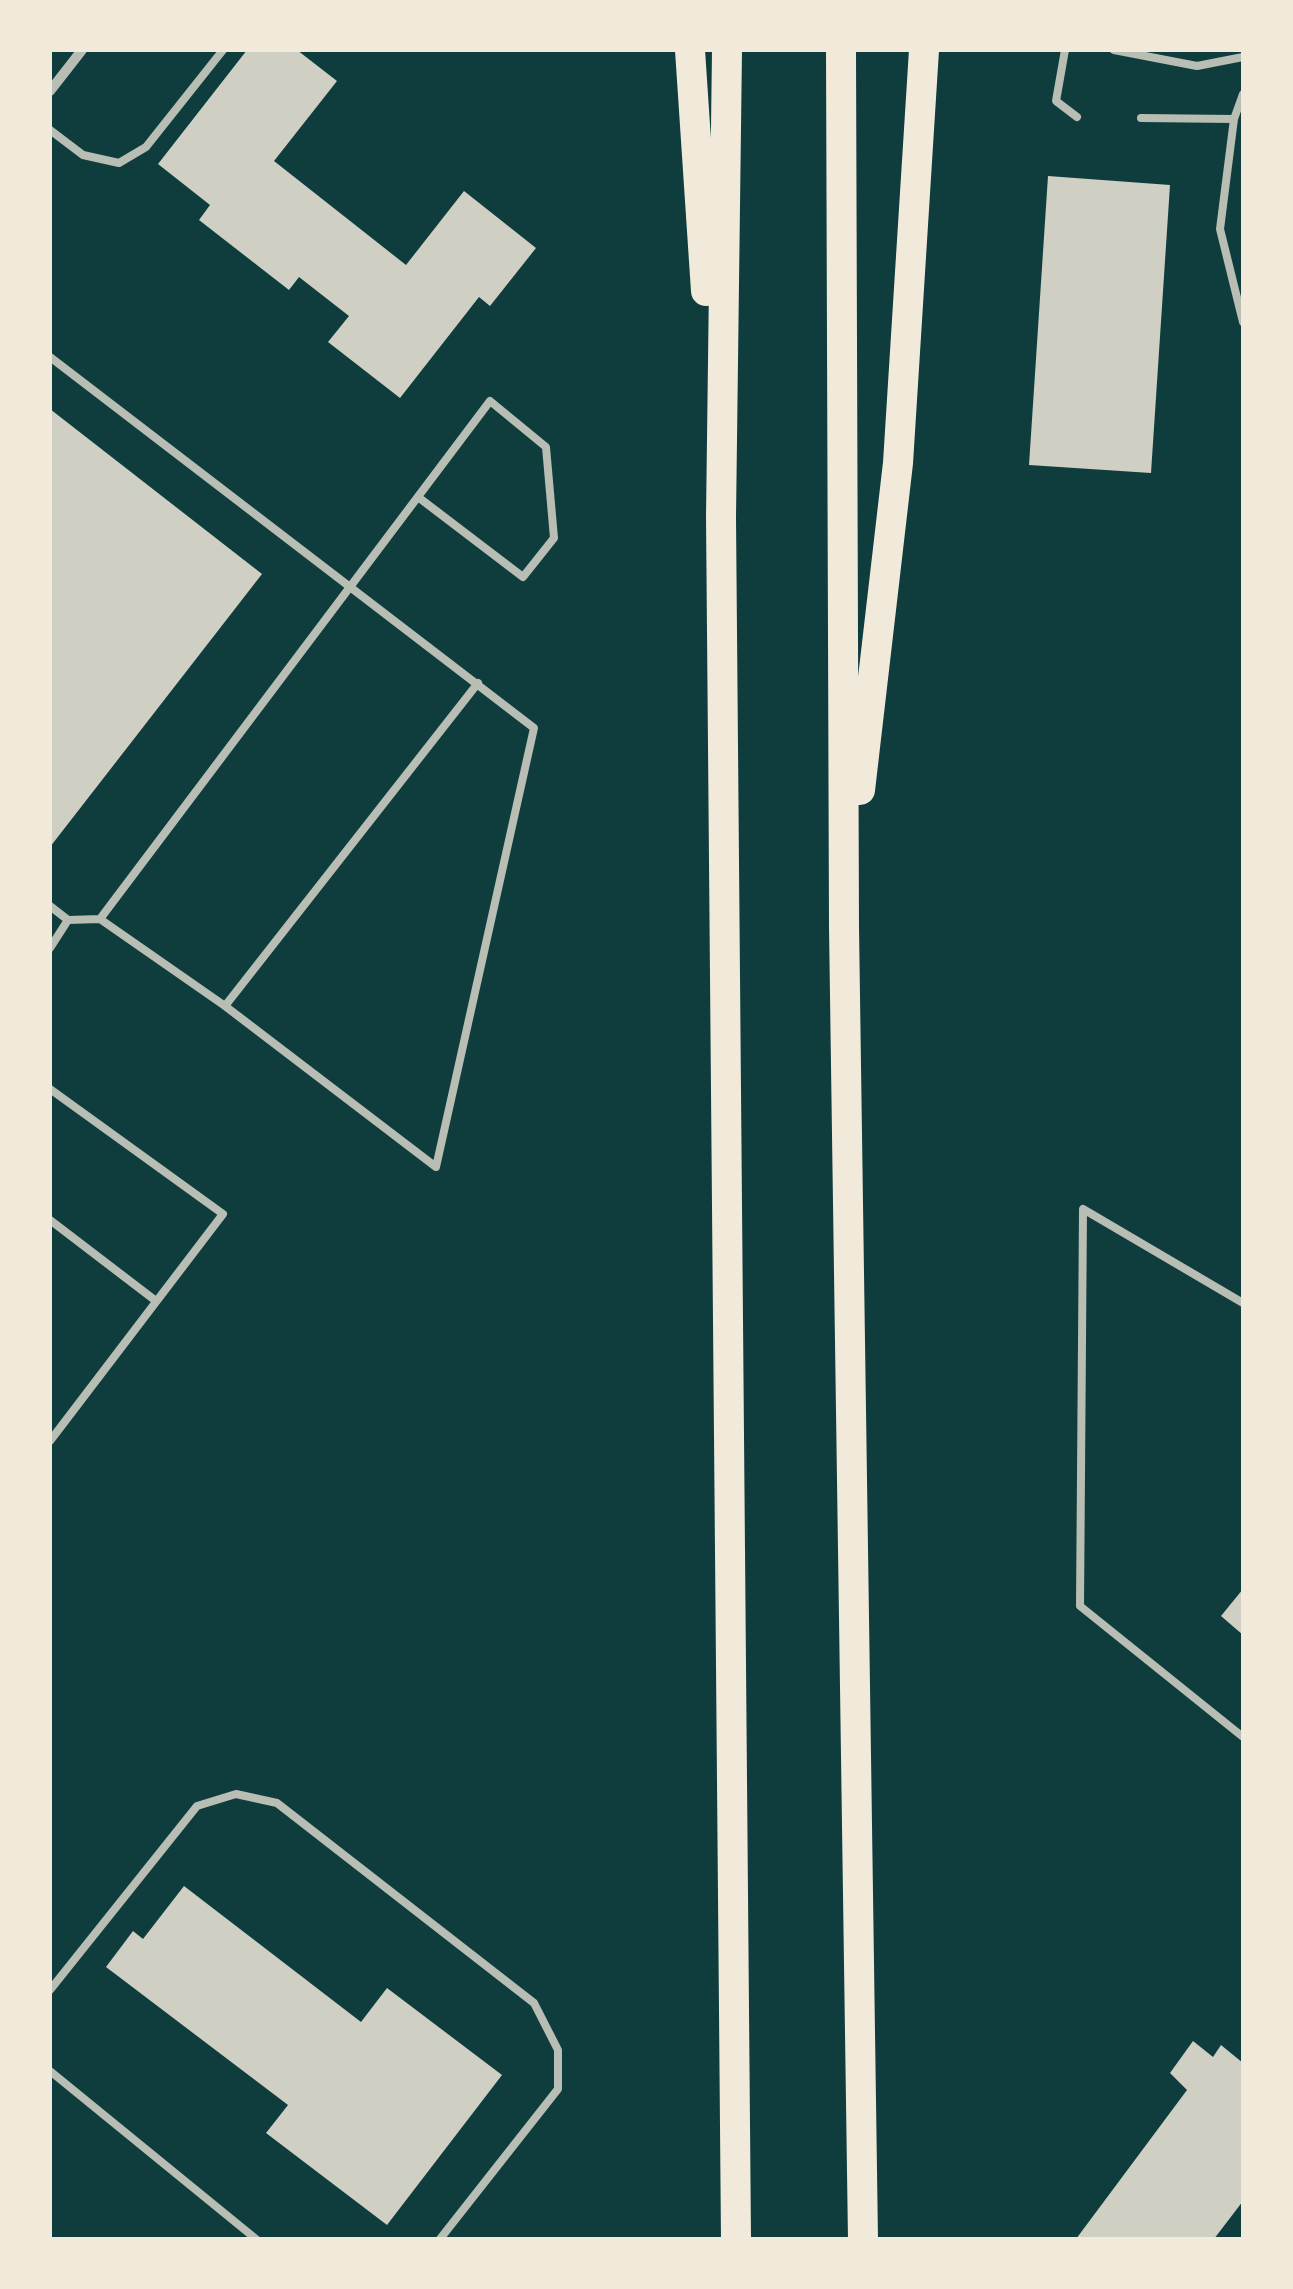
<!DOCTYPE html>
<style>
body{margin:0}
#map{position:relative;width:1293px;height:2289px;overflow:hidden;background:#0f3d3e;font-family:Raleway,sans-serif}
canvas{display:block}
.frame{position:absolute;inset:0;border:52px solid #f1e9da;pointer-events:none}
</style>
<div id="map">
<canvas width="1293" height="2289"></canvas>
<div class="frame"></div>
</div>
<script>
const g = document.querySelector('canvas').getContext('2d');
g.lineJoin = 'round';
function paint(path, color) { g.fillStyle = color; g.fill(path, 'evenodd'); }
function trace(path, color, width, dash) { g.strokeStyle = color; g.lineWidth = width; g.lineCap = dash ? 'butt' : 'round'; g.setLineDash(dash || []); g.stroke(path); }
const building = new Path2D(`
 M247,50h50l40,31 -63,80 132,104 58,-74 72,57 -46,58 -11,-9 -79,101 -72,-56 21,-26 -50,-39 -10,13 -90,-70 11,-15 -52,-41z
 M1048,176l122,9 -19,288 -122,-8z
 M50,409l212,165 -212,273z
 M1243,1589v46l-22,-19z
 M184,1886l177,136 26,-34 115,87 -115,150 -121,-92 22,-28 -182,-138 27,-36 10,8z
 M1193,2041l20,16 8,-12 22,18v138l-29,38h-138l111,-149 -17,-17z`);
const service = new Path2D(`
 M1065,50l-9,51 21,16
 M1114,50l83,16 46,-9
 M1243,94l-9,25 -14,110 23,93
 M1141,118l93,1
 M50,130l33,25 36,8 27,-16 77,-97
 M50,357l484,371 -98,439 -211,-161 -125,-87 -32,1 -18,-14
 M100,919l390,-518 56,46 8,91 -31,39 -105,-80
 M50,948l18,-28
 M225,1006l253,-323
 M50,1089l173,125 -173,227
 M50,1220l106,81
 M1243,1303l-160,-94 -3,397 163,131
 M50,1990l147,-184 39,-12 41,9 257,200 24,47v39l-118,150
 M50,2071l206,168`);
const minor = new Path2D(`
 M50,91l32,-41`);
const motorway = new Path2D(`
 M690,50l16,241
 M727,50l-6,467 15,1722
 M841,50l3,877 19,1312
 M860,790l38,-327 26,-413`);
paint(building, '#cfcfc3');
trace(service, '#b8beb3', 8);
trace(minor, '#b8beb3', 10);
trace(motorway, '#f1e9da', 30);
</script>
